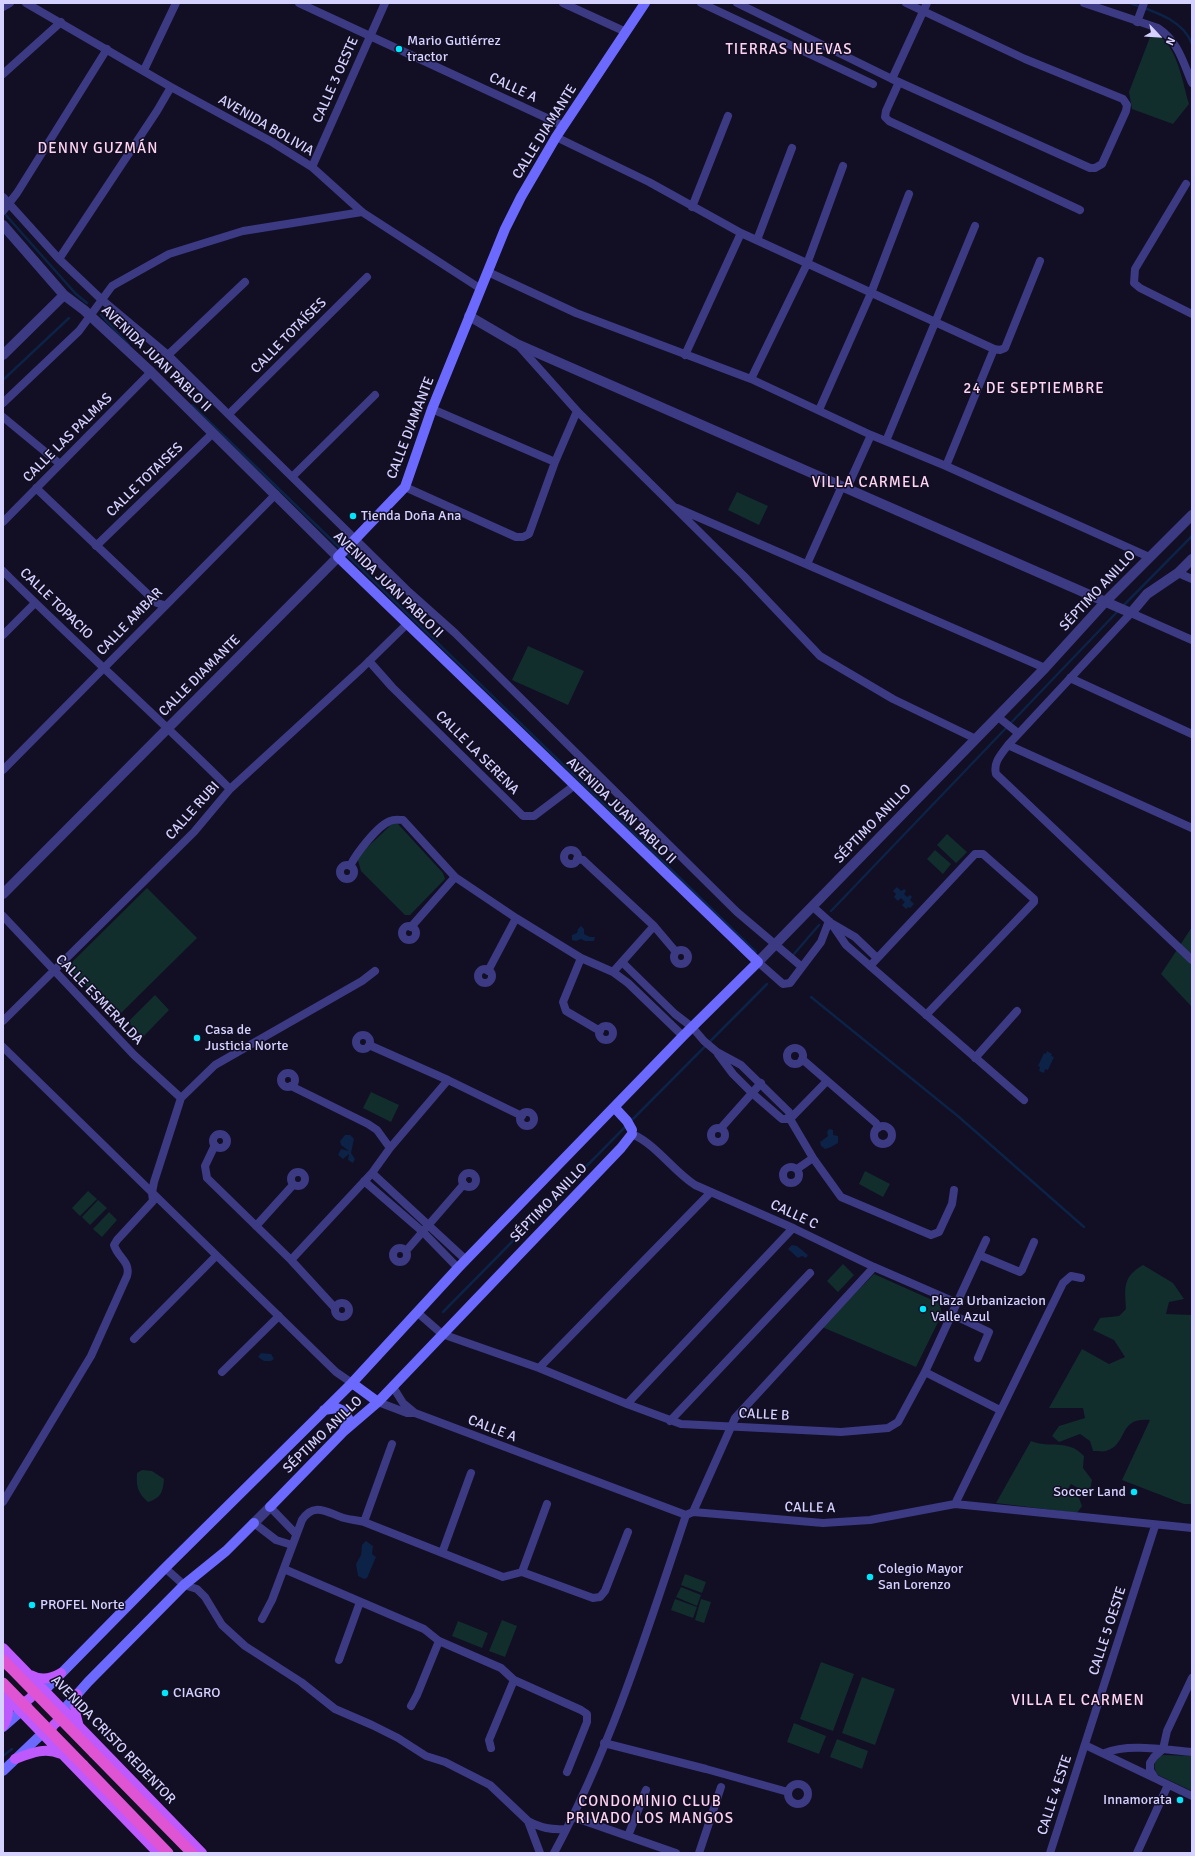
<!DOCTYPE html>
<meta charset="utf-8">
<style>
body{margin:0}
#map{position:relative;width:1195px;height:1856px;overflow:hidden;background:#120e24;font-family:Signika,sans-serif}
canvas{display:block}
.frame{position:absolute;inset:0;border:4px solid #d6d2ff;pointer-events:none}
.north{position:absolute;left:1139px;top:16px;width:40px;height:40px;-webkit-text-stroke:3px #120e24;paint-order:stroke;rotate:115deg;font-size:11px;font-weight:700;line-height:16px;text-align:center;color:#d6d2ff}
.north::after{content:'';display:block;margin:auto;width:14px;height:18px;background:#d6d2ff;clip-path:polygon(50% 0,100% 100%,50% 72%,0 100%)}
</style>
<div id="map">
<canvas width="1195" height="1856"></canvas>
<div class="frame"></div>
<div class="north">N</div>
</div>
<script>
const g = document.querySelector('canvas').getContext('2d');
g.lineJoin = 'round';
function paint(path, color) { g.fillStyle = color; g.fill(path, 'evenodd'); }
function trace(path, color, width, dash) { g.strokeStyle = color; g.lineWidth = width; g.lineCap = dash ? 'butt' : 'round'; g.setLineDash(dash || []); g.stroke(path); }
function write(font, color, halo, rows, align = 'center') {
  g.font = font + ' Signika,sans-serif'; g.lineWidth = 3; g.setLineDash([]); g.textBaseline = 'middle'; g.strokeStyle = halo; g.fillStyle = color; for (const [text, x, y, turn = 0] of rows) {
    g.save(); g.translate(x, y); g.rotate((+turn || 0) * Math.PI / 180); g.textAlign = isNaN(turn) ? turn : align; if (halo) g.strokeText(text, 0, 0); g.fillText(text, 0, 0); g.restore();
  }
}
const green = new Path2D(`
 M1152,32c25,9 30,49 37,72l-16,20 -41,-15 -3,-17z
 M737,492l31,14 -9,19 -31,-15z
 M528,646l56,25 -16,34 -56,-25z
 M392,824h6l45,49 2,6 -35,36h-5l-44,-44 -4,-14z
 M947,834l20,18 -11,11 -19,-18z
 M935,850l16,14 -8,10 -16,-15z
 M147,888l50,50 -80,79 -50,-50z
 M1192,927v77l-1,2 -30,-32z
 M155,995l14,15 -26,27 -15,-15z
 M371,1092l28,13 -8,17 -28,-14z
 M865,1171l25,13 -7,13 -24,-13z
 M88,1191l9,8 -17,17 -8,-8z
 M98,1200l9,8 -17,17 -8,-8z
 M109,1212l8,8 -15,17 -9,-8z
 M843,1264l11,11 -16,17 -11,-11z
 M1143,1265l30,18 11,16 -15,3 -3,12 26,1v189h-8l-62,-24 28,-60c-33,-3 -21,24 -44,31 -3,1 -9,0 -13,0l-3,-10 -10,-7 -21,8 -7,-6 7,-10 26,-8 -2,-10h-34l33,-59 27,15 16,-7 -11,-17 -21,-10 7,-12 19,-2 7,-7c-1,-21 -4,-32 17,-44z
 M874,1274l65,29 3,11 -26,53 -94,-40z
 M1031,1441c19,8 36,-3 53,15l-1,12 9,12 -2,10 -7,1 -12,-7 -5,8 13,6 3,8 -5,7 -81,-10z
 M142,1470l10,1 12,8c-1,13 -3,19 -16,23 -10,-9 -12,-15 -11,-29z
 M685,1574l21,8 -4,11 -21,-8z
 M681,1587l20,8 -4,11 -21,-9z
 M675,1599l22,8 -4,11 -22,-8z
 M701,1599l10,3 -7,21 -9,-3z
 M502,1620l15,6 -12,31 -16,-6z
 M458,1621l30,12 -6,15 -30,-12z
 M821,1662l33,12 -21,57 -33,-12z
 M862,1677l33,12 -20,56 -33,-12z
 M794,1723l32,13 -7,18 -32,-12z
 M837,1739l31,12 -6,18 -32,-12z
 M1163,1755l29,1v35l-34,-16c-6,-8 -4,-16 5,-20z`);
const water = new Path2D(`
 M897,887l4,4 3,-2 2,2 -2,3 3,3 3,-2 2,2 -2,3 4,4 -4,4 -2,-1 -2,2 -4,-4 3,-3 -4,-4 -3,3 -4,-4 2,-3 -3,-3z
 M581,926l3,3v5l6,3h5l-1,4h-9l-4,-2 -5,2 -4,-1v-5l5,-2 1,-4z
 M1047,1051l5,3 -1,2 3,1 -6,13 -3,-1 -1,4 -5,-2 1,-4 -2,-1 6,-13 2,1z
 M829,1129l4,1v5l5,1v7l-7,4 -6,2 -4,-3 -1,-4 8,-6 -1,-4z
 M345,1135h5l4,4 -3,14 4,6 -2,4 -5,-3 1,-6 -6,5 -5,-4 3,-6 8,2 -8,-6 -1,-4z
 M792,1245l5,1 11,9 -2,3 -4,-2 -4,2 -10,-9z
 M261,1353l10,1 3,5 -3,2h-7l-6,-4z
 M366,1541l7,5 -1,8 4,3 -9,21 -3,1 -6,-3 -2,-12 5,-9 1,-10z`);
const stream = new Path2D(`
 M1130,3c22,8 53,16 62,41
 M4,213l72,81 11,9
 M101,315l28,30
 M3,380l66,-62
 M192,405l150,145
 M346,554l410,398
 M1123,606l69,-70
 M831,911l287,-300
 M794,954l25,-29
 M811,997l148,120 125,110
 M630,1122l137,-138
 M443,1312l183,-186
 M3,1756l9,-7`);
const minor = new Path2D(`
 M26,3l145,84 101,55 40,25 50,45 119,77
 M299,3l265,123
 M563,3l63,29
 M701,3l172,81
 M737,3l155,76 198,89h5l7,-4 24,-53 1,-6 -4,-6 -98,-40 -119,-56
 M1084,3l74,25c20,13 25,34 34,55
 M3,7l7,-4
 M1137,22l7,-19
 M144,70l32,-67
 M3,74l58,-52
 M892,79l35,-76
 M899,82l-13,29 -1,6 4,4 191,89
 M556,137l93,45 92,51 253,116 6,1 5,-2 35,-87
 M312,167l73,-164
 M1186,184l-51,85 -1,14 6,5 52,26
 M3,197l56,62 42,40 67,56 241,237 46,41 282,279 65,55 19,-25 8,-21
 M692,207l36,-91
 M3,211l14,-18 90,-144
 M757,240l35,-92
 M59,259l98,-148 14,-24
 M488,272l88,41 175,66 120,56 75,31 203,91
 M518,345l59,66 167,165 76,80 73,43 83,40
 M168,355l77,-73
 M685,355l56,-122
 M751,379l56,-115 36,-98
 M3,403l76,-72 33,-45 57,-32 74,-23 119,-19
 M432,409l123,53
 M819,410l52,-117 38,-99
 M229,414l138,-137
 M3,417l57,47
 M886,441l89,-215
 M946,466l48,-117
 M292,477l83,-82
 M405,487l111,50h7l6,-3 26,-72 22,-51
 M36,488l121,115 7,2
 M847,488l24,-53
 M677,508l368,160
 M3,522l148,-150
 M96,546l117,-113
 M807,564l35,-78
 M3,571c74,74 153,144 227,218
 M1178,573l14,6
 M3,635l32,-32
 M1192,640l-61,-27 -123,132c-7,10 -15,17 -12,29l196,186
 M369,661l23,26 131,129h11l41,-31
 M1070,678l122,56
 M998,717l20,16
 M1008,745l184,83
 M3,770l273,-276
 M564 857a7 7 0 1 1 14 0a7 7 0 1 1-14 0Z
 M577,859l6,1 71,66 22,26
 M340 872a7 7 0 1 1 14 0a7 7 0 1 1-14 0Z
 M350,866c6,-12 27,-40 40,-45 4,-2 9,-1 13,-1l52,57 61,41 65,40 32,14 15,11 55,53
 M812,906l19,17 15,22 178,155
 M3,916l131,139 47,43
 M831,923l24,14 22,21
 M402 933a7 7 0 1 1 14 0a7 7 0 1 1-14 0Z
 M411,927l44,-50
 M674 957a7 7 0 1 1 14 0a7 7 0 1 1-14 0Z
 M581,958l-18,44 3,9 34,20
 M758,962l25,22 7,-1 12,-16
 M623,963l52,51 17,13 12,14 13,11 24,13 48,47 1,7 23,39 28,39 90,38 8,-3 13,-28 2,-14
 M870,966l105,-112h8l51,45v3l-108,113
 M478 976a7 7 0 1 1 14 0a7 7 0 1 1-14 0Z
 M488,971l28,-53
 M613,972l41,-46
 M3,1021l191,-189 36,-43 132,-121 45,-44
 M599 1033a7 7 0 1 1 14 0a7 7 0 1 1-14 0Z
 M356 1042a7 7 0 1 1 14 0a7 7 0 1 1-14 0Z
 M369,1045l79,35 74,36
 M3,1047l333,325 16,11
 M787 1056a8 8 0 1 1 16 0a8 8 0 1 1-16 0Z
 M718,1054l15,20 19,19 30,26h8
 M975,1058l42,-47
 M802,1059l74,64 2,5
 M281 1080a7 7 0 1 1 14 0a7 7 0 1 1-14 0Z
 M291,1086l77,38 9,6 13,18
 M520 1119a7 7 0 1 1 14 0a7 7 0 1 1-14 0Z
 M790,1119l37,-38
 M874 1135a9 9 0 1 1 18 0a9 9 0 1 1-18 0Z
 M721,1128l40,-45
 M711 1135a7 7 0 1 1 14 0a7 7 0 1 1-14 0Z
 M632,1134c25,11 40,36 63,51l98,43 81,39 83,36
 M213 1141a7 7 0 1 1 14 0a7 7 0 1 1-14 0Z
 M215,1145l-10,21 2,12 84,82 44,48
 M783 1175a8 8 0 1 1 16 0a8 8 0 1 1-16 0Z
 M797,1169l16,-11
 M291 1179a7 7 0 1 1 14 0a7 7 0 1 1-14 0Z
 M372,1173l94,87
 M462 1180a7 7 0 1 1 14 0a7 7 0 1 1-14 0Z
 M364,1181l59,51 35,36
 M256,1226l37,-41
 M393 1255a7 7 0 1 1 14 0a7 7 0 1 1-14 0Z
 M406,1251l58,-67
 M979,1255l41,17 2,-2 12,-28
 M291,1260l81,-87 18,-25 58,-68
 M335 1310a7 7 0 1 1 14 0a7 7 0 1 1-14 0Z
 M418,1313l24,21 97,34 88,36 54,20 160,8 47,-4 10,-6 27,-50 61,-132
 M951,1314l38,18 -11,26
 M134,1339l82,-83
 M539,1368l172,-176
 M222,1372l57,-56
 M925,1372l75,38
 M393,1387l10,16 12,10
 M378,1402l29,11h8l271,102 7,-3 130,11 47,-3 85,-16 237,24
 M627,1404l166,-176
 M670,1421l140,-148
 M3,1502l88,-146 36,-80c4,-14 -9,-18 -13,-31l3,-5 36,-39 -1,-8 2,-11 27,-84 34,-33 147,-84 13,-10
 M955,1504l108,-221 8,-7 10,2
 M270,1507l26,27
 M693,1512l42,-94 139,-151
 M364,1522l28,-78
 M254,1523l22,17 16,5
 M442,1553l29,-80
 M165,1568l19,17 13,4 8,8 17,28 23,21 56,36 34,27 37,16 26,13 28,18 19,6 45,23 38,36 12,32
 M284,1569l140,60 15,12 62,27 13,12 67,30 6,4v8l-20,50
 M522,1572l25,-68
 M262,1619l10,-19 30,-80c12,-19 26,-7 42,-2 7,2 13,2 20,4l139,55 19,-5 71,26 7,-1 5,-6 23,-59
 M339,1660l21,-58
 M411,1706l6,-11 22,-54
 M604,1743l102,26 82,23
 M1085,1745l107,51
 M491,1748l-2,-8 25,-60
 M1105,1753c22,-10 62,-3 87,-1
 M1155,1778l-5,-8v-7l4,-6 9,-8 4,-18 25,-53
 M788 1794a10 10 0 1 1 20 0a10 10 0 1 1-20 0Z
 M573,1817l103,36
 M528,1821c13,7 23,9 38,8
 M628,1836l18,-46
 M554,1853c57,-106 94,-224 132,-338
 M699,1853l22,-66
 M1050,1853l105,-327
 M1137,1853l31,-68`);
const tertiary = new Path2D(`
 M3,225l61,70 20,15 67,62 187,185 -335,337
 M469,316l48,28 614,269 16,-19 31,-21 14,-14
 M3,355l61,-60
 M758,962l287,-294 61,-67 86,-86
 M254,1523l16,-16`);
const secondary = new Path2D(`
 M615,1108l12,13 5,9
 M352,1383l26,19
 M324,1410l13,-2 7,3 5,9 -5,10
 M270,1507l73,-75 35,-30 243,-254 11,-14
 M39,1696l126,-128 187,-185 106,-115 225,-232 75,-74 -420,-405 67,-70 27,-78 73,-180 16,-32 35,-60 89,-134
 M58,1716l30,-34 96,-97 42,-34 28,-28
 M3,1727l24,-21
 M3,1771l45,-43`);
const primary = new Path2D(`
 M3,1648l199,205
 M30,1675c11,6 21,4 31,-2
 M3,1693l155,160
 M77,1694l-2,18 4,15
 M15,1703c12,1 21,-7 20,-19
 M3,1726c6,-9 7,-21 1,-30
 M50,1739c-1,-12 6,-20 18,-20
 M15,1759c16,-6 30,-12 46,-5`);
const trunk = new Path2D(`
 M3,1660l6,6
 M94,1753l98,100
 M83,1765l85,88`);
const trunkBridge = new Path2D(`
 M9,1666l85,87
 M3,1683l80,82`);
const markers = [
 [399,49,4,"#01e6fb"],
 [353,516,4,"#01e6fb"],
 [197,1038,4,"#01e6fb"],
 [923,1309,4,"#01e6fb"],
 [1134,1492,4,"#01e6fb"],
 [870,1577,4,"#01e6fb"],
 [32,1605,4,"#01e6fb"],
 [165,1693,4,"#01e6fb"],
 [1180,1800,4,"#01e6fb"]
];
const poiNames = [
 ["Mario Gutiérrez",407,41],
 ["tractor",407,57],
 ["Tienda Doña Ana",361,516],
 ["Casa de",205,1030],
 ["Justicia Norte",205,1046],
 ["Plaza Urbanizacion",931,1301],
 ["Valle Azul",931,1317],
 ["Soccer Land",1126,1492,"right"],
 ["Colegio Mayor",878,1569],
 ["San Lorenzo",878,1585],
 ["PROFEL Norte",40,1605],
 ["CIAGRO",173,1693],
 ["Innamorata",1172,1800,"right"]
];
const streetNames = [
 ["CALLE 3 OESTE",336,80,-66],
 ["CALLE A",513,88,25],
 ["AVENIDA BOLIVIA",266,126,30],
 ["CALLE DIAMANTE",545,132,-58],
 ["CALLE TOTAÍSES",289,336,-45],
 ["AVENIDA JUAN PABLO II",156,359,44],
 ["CALLE DIAMANTE",411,428,-69],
 ["CALLE LAS PALMAS",68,438,-45],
 ["CALLE TOTAISES",145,480,-44],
 ["AVENIDA JUAN PABLO II",388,585,44],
 ["SÉPTIMO ANILLO",1098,591,-47],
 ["CALLE TOPACIO",56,604,44],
 ["CALLE AMBAR",130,622,-46],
 ["CALLE DIAMANTE",200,676,-45],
 ["CALLE LA SERENA",477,753,45],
 ["CALLE RUBI",193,811,-48],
 ["AVENIDA JUAN PABLO II",621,811,44],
 ["SÉPTIMO ANILLO",873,824,-46],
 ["CALLE ESMERALDA",99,1000,46],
 ["SÉPTIMO ANILLO",549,1203,-46],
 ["CALLE C",794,1215,25],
 ["CALLE B",764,1415,3],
 ["CALLE A",492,1429,21],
 ["SÉPTIMO ANILLO",323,1435,-44],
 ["CALLE A",810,1508,1],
 ["CALLE 5 OESTE",1108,1631,-72],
 ["AVENIDA CRISTO REDENTOR",113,1740,46],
 ["CALLE 4 ESTE",1055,1795,-72]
];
const neighbourhoodNames = [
 ["TIERRAS NUEVAS",789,50],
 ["DENNY GUZMÁN",98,149],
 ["24 DE SEPTIEMBRE",1034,389],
 ["VILLA CARMELA",871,483],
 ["VILLA EL CARMEN",1078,1701],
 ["CONDOMINIO CLUB",650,1802],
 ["PRIVADO LOS MANGOS",650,1819]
];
paint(green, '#112e2d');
paint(water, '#0c2246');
trace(stream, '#0c2246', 2.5);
trace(minor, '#3b3a83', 8);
trace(tertiary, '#3b3a83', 10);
trace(secondary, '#6b69fe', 10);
trace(primary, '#be59fe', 10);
trace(trunk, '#de54d2', 11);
trace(trunkBridge, '#de54d2', 11);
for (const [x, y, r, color] of markers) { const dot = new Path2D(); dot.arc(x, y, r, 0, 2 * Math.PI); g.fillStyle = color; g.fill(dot); trace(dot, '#120e24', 1.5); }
write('14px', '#d6d2ff', '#120e24', poiNames, 'left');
write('14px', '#d6d2ff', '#120e24', streetNames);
g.letterSpacing = '1px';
write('15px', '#ffd4f0', '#120e24', neighbourhoodNames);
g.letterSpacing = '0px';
</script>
